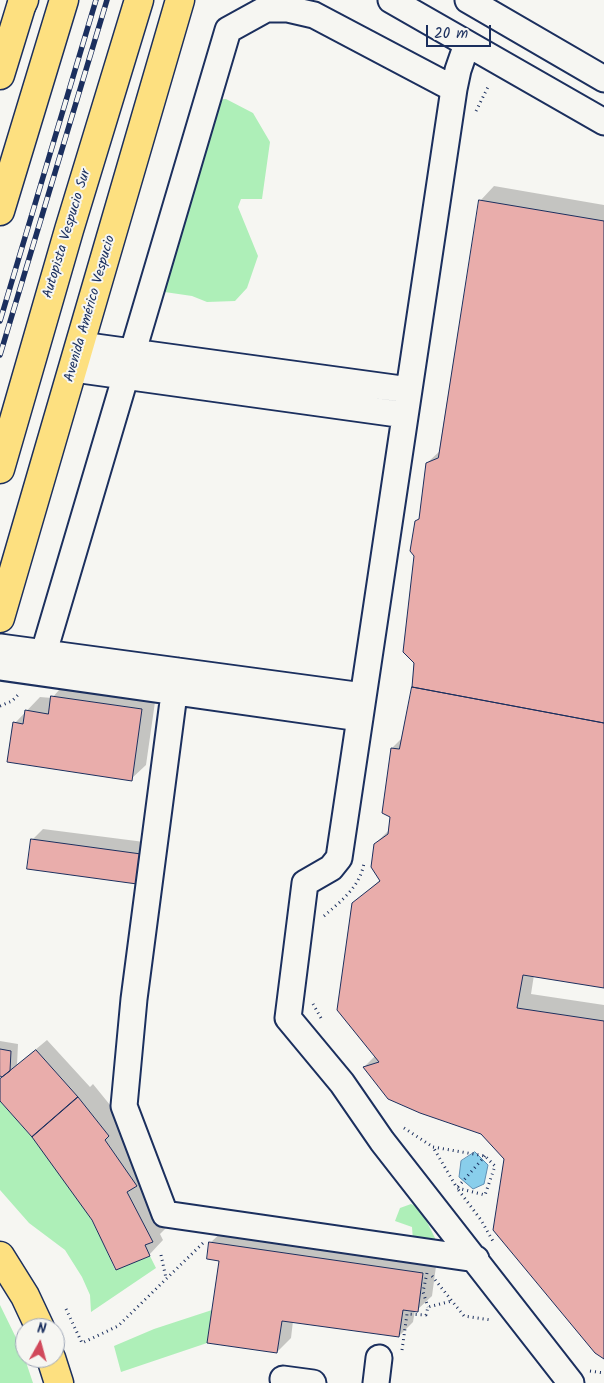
<!DOCTYPE html>
<meta charset="utf-8">
<style>
body{margin:0}
#map{position:relative;width:604px;height:1383px;overflow:hidden;background:#f6f6f2;font-family:Kalam,sans-serif}
canvas{display:block}
.north{position:absolute;left:15px;top:1318px;width:50px;height:50px;box-sizing:border-box;background:#f6f6f2;border:1px solid #9ea6b7;border-radius:50%;rotate:7deg;font-size:14px;font-weight:700;line-height:20px;text-align:center;color:#1b2f5e}
.north::after{content:'';display:block;margin:auto;width:18px;height:22px;background:#d1495b;clip-path:polygon(50% 0,100% 100%,50% 72%,0 100%)}
.scale{position:absolute;left:426px;top:25px;width:65px;height:22px;box-sizing:border-box;border:2px solid #1b2f5e;border-top:0;padding-left:6px;font-size:15px;line-height:18px;white-space:nowrap;color:#1b2f5e;-webkit-text-stroke:4px #f6f6f2;paint-order:stroke}
</style>
<div id="map">
<canvas width="604" height="1383"></canvas>
<div class="north">N</div>
<div class="scale">20 m</div>
</div>
<script>
const g = document.querySelector('canvas').getContext('2d');
g.lineJoin = 'round';
function paint(path, color) { g.fillStyle = color; g.fill(path, 'evenodd'); }
function trace(path, color, width, dash) { g.strokeStyle = color; g.lineWidth = width; g.lineCap = dash ? 'butt' : 'round'; g.setLineDash(dash || []); g.stroke(path); }
function write(font, color, halo, rows, align = 'center') {
  g.font = font + ' Kalam,sans-serif'; g.lineWidth = 4; g.setLineDash([]); g.textBaseline = 'middle'; g.strokeStyle = halo; g.fillStyle = color; for (const [text, x, y, turn = 0] of rows) {
    g.save(); g.translate(x, y); g.rotate((+turn || 0) * Math.PI / 180); g.textAlign = isNaN(turn) ? turn : align; if (halo) g.strokeText(text, 0, 0); g.fillText(text, 0, 0); g.restore();
  }
}
const green = new Path2D(`
 M226,99l27,14 17,29 -8,57h-21l-3,8 20,49 -11,32 -12,13 -28,1 -15,-6 -41,-6 -10,-9 50,-172 6,-8z
 M0,1101c33,37 68,76 92,120 9,16 16,33 23,49l35,-14 6,12 -65,44 -1,-17 -8,-18 -17,-27 -36,-27 -29,-33z
 M411,1204l9,4 15,30v7l-22,-4 -1,-14 -17,-6 5,-13z
 M0,1305l22,45 11,33h-33z
 M212,1310l-5,33 -86,29 -7,-26 40,-17z`);
const water = new Path2D(`
 M475,1152l13,13 -4,19 -11,5 -14,-12 2,-16z`);
const shadow = new Path2D(`
 M494,186l110,19v782l-70,-12 -3,19 73,11v352l-99,-199 -23,-25 -118,-66 11,-11 -22,-152 28,-25 -6,-35 15,-15 2,-81 11,-11 10,-49 3,-166 5,-5 6,-54 14,-13 39,-249z
 M66,682l90,13 -10,70 -15,14 -116,-56 25,-26 12,1z
 M43,829l109,14 -15,39 -105,-42z
 M47,1040l43,47 3,-3 30,37 19,58 25,48 -7,7 3,6 -14,15 -56,-35 -60,-83 -33,-38v-21l3,-2 -3,-1v-34l18,3 -1,21z
 M225,1229l212,30 -5,37 -15,14h-2l-2,12 -14,14 -106,-15 -2,17 -14,14 -67,-109z`);
const building = new Path2D(`
 M479,200l125,21v502l-192,-36 2,-24 -11,-11 11,-96 -4,-5 5,-30 4,-2 7,-56 12,-5z
 M412,687l192,36v265l-81,-13 -6,33 87,13v338l-9,-6 -102,-123 11,-71 -23,-25 -61,-21 -32,-14 -25,-32 16,-5 -42,-52 15,-107 28,-22 -9,-14 3,-23 14,-10 2,-17 -8,-4 9,-65 8,1z
 M51,696l91,13 -10,72 -125,-19 6,-40 10,2 2,-14 23,4z
 M31,839l110,15 -4,30 -110,-15z
 M0,1049l11,2 -1,20 -8,6 -2,-1z
 M36,1050l42,47 -46,40 -32,-36v-22z
 M78,1097l31,39 -4,4 32,46 -10,6 26,50 -8,3 5,11 -34,14 -24,-50 -60,-83z
 M209,1242l214,31 -5,39 -15,-2 -4,27 -117,-16 -5,32 -70,-10 12,-82 -12,-2z`);
const path = new Path2D(`
 M476,111l12,-24
 M0,706l12,-5 8,-8
 M324,916c17,-15 36,-29 40,-53
 M313,1004l8,14
 M404,1128l29,19
 M433,1147l52,9 10,10 -10,29 -28,-7z
 M485,1156l-28,32 24,32 13,23
 M161,1255l5,23
 M427,1273l-4,19 5,15
 M432,1276l32,40 27,4
 M66,1309l16,34 36,-17 85,-83
 M402,1350l5,-36 19,1 2,-8 24,-6
 M590,1371l14,2`);
const minor = new Path2D(`
 M391,0l213,122
 M468,0l136,79
 M467,44l-9,26 -4,19 -115,769 -8,10 -26,15 -17,135 54,65 40,58 189,242
 M81,345l328,45
 M74,369l331,46
 M0,647l363,49
 M44,652l184,-622 38,-21h22l26,6 140,74
 M0,667l360,51
 M177,671l-43,328 -10,107 41,108 311,45
 M283,1379l30,4
 M376,1383l3,-25`);
const major = new Path2D(`
 M0,75l23,-75
 M0,618l180,-618
 M0,1256l25,40 15,32
 M51,1358l8,25`);
const highway = new Path2D(`
 M22,4l2,-4
 M0,211l64,-211
 M0,469l69,-239 70,-230`);
const rail = new Path2D(`
 M0,321l96,-321
 M0,355l107,-355`);
const streetNames = [
 ["Autopista Vespucio Sur",68,234,-73],
 ["Avenida Américo Vespucio",91,309,-74]
];
paint(green, '#aeefb8');
paint(water, '#89ceeb');
trace(water, '#5d8eb3', 1);
paint(shadow, '#0003');
paint(building, '#e9adab');
trace(building, '#1b2f5e', 1);
trace(minor, '#1b2f5e', 29);
trace(major, '#1b2f5e', 31);
trace(highway, '#1b2f5e', 31);
trace(path, '#1b2f5e', 3, [1, 4]);
trace(minor, '#f6f6f2', 25);
trace(major, '#fde080', 28);
trace(highway, '#fde080', 28);
trace(rail, '#1b2f5e', 5.5);
trace(rail, '#f6f6f2', 4, [11]);
write('14px', '#1b2f5e', '#f6f6f2', streetNames);
</script>
